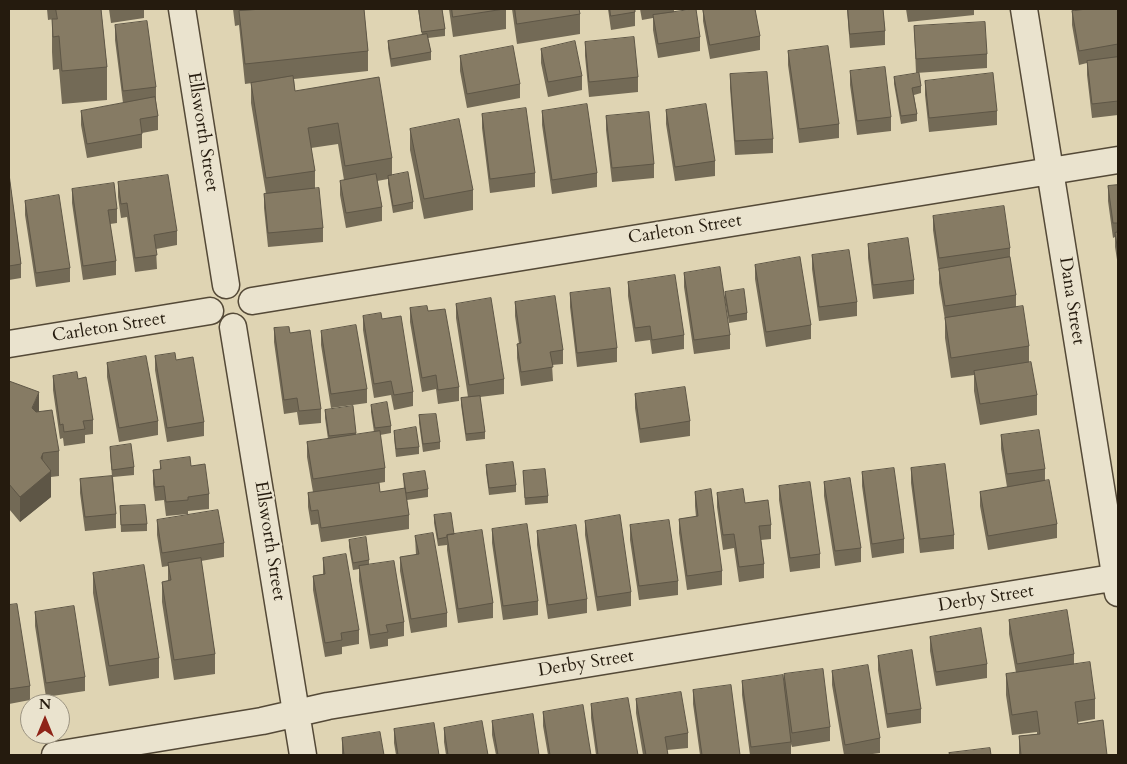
<!DOCTYPE html>
<style>
body{margin:0}
#map{position:relative;width:1127px;height:764px;overflow:hidden;background:#dfd4b3;font-family:Cardo,serif}
canvas{display:block}
.frame{position:absolute;inset:0;border:10px solid #251b0e;pointer-events:none}
.north{position:absolute;left:20px;top:694px;width:50px;height:50px;box-sizing:border-box;background:#eae3ce;border:1px solid #9b9381;border-radius:50%;rotate:0deg;font-size:14px;font-weight:700;line-height:20px;text-align:center;color:#251b0e}
.north::after{content:'';display:block;margin:auto;width:18px;height:22px;background:#8f2418;clip-path:polygon(50% 0,100% 100%,50% 72%,0 100%)}
</style>
<div id="map">
<canvas width="1127" height="764"></canvas>
<div class="frame"></div>
<div class="north">N</div>
</div>
<script>
const g = document.querySelector('canvas').getContext('2d');
g.lineJoin = 'round';
function trace(path, color, width, dash) { g.strokeStyle = color; g.lineWidth = width; g.lineCap = dash ? 'butt' : 'round'; g.setLineDash(dash || []); g.stroke(path); }
function paint(path, color) { g.fillStyle = color; g.fill(path, 'evenodd'); }
function write(font, color, halo, rows, align = 'center') {
  g.font = font + ' Cardo,serif'; g.lineWidth = 4.5; g.setLineDash([]); g.textBaseline = 'middle'; g.strokeStyle = halo; g.fillStyle = color; for (const [text, x, y, turn = 0] of rows) {
    g.save(); g.translate(x, y); g.rotate((+turn || 0) * Math.PI / 180); g.textAlign = isNaN(turn) ? turn : align; if (halo) g.strokeText(text, 0, 0); g.fillText(text, 0, 0); g.restore();
  }
}
const street = new Path2D(`
 M182,9l44,276
 M1024,9l94,584
 M252,301l866,-141
 M233,327l70,428
 M9,344l201,-33
 M55,755l207,-34 66,-15 790,-129`);
const wall = new Path2D(`
 M47,9h54l6,58v33l-45,4 -3,-35 -6,1 -1,-18v-33h2l-6,1z
 M109,9h35v9l-33,5z
 M233,9h131l4,42v20l-74,8 1,12 97,67v18l21,26v7l-20,4 -5,-29v-5l-11,2 5,26v14l-36,7 -6,-33v-14l4,-1 -6,-36 -27,4 4,23v18l8,39v14l-55,5 -4,-39v-14h2l-15,-91v-20h1l-7,1 -6,-59 -4,1z
 M418,9h24l3,20v7l-17,2 3,14v8l-40,7 -3,-19v-7l34,-6z
 M449,9h57v20l-53,8z
 M512,9h67l1,5v20l-63,10z
 M608,9h27v17l-24,4z
 M640,9h34v3l26,25v14l-42,7 -5,-28v-12l-11,2z
 M703,9l57,27v14l-50,9 -7,-38z
 M847,9h36l2,22v14l-35,3z
 M906,9h68v6l-66,7z
 M1074,9h44v106l-26,3 -5,-43v-12l-8,2 -7,-40v-14h3z
 M115,25l41,62v14l2,15v14l-16,3v15l-55,10 -6,-33v-14l42,-8 -8,-63z
 M914,26l73,28v14l-71,5z
 M585,42l53,35v15l-49,5 -4,-41z
 M541,49l41,27v14l-34,7 -7,-34z
 M788,51l51,73v14l-40,5 -11,-78z
 M460,56l60,28v14l-53,10 -7,-37z
 M850,71l41,46v14l-34,4 -7,-50z
 M730,74l43,65v14l-38,2 -5,-67z
 M894,77l27,9v7l-7,2 3,19v7l-16,3 -7,-40z
 M925,81l72,30v14l-68,7 -4,-37z
 M666,110l49,51v15l-40,5 -9,-57z
 M542,111l55,62v14l-45,7 -10,-69z
 M482,114l53,59v14l-45,6 -8,-65z
 M606,116l48,48v14l-42,4 -6,-52z
 M410,129l63,61v20l-49,9 -14,-69z
 M9,174l12,90v14l-12,2z
 M118,182l59,49v14l-21,4 1,20 -22,3 -8,-55 -6,1 -3,-21z
 M1118,185v81l-3,-19v-10l-2,1 -5,-37v-15z
 M72,189l45,20v14l-7,1 6,37v14l-33,5 -11,-77z
 M25,201l45,67v14l-34,5 -11,-72z
 M933,216l77,32v11l6,36v12l13,39v16l8,33v20l-57,10 -6,-34v-16l-23,3 -6,-40v-18l-6,-37v-11l-6,-42z
 M868,244l46,36v14l-41,5 -5,-41z
 M812,255l45,47v14l-38,5 -7,-52z
 M755,265l56,60v14l-45,8 -11,-68z
 M684,273l46,62v14l-36,5 -10,-67z
 M628,282l56,53v14l-32,5 -2,-14 -15,2 -7,-46z
 M725,292l22,21v7l-18,3 -4,-23z
 M570,293l47,55v14l-40,5 -7,-60z
 M515,302l48,48v14l-11,1 1,16 -32,5 -4,-28v-14h2l-4,-28z
 M456,304l48,75v15l-24,3 5,35v7l-19,2 -5,-36v-7l7,-1 -12,-79z
 M410,308l18,3 31,76v14l-21,3 -2,-15 -14,3 -12,-70z
 M363,316l19,3 31,73v14l-19,4 -3,-15 -17,3 -11,-68z
 M274,328l16,5 31,76v14l-22,2 -2,-13 -13,2 -10,-72z
 M321,331l46,58v14l-36,5 -10,-63z
 M155,356l49,66v14l-37,6 -12,-72z
 M107,363l51,58v14l-39,7 -12,-65z
 M53,376l25,3 15,41v14l-8,1v8l-21,3 -1,-8 -3,1 -7,-49z
 M9,381l30,31 20,39v25l-8,1v20l-31,25 -11,-13z
 M635,394l55,27v15l-50,7 -5,-35z
 M371,405l20,21v7l-11,2 5,33v14l-6,1 1,9 24,-3 -1,-15 25,15v8l-21,3 2,15v14l-88,13 -3,-18 -7,1 -3,-18v-14l5,-1 -6,-35v-15l21,-3 -3,-21v-8l31,23v2l18,-3 -3,-20z
 M419,415l21,27v7l-17,3 -4,-29z
 M394,431l25,16v7l-23,3 -2,-19z
 M1001,435l44,34v12l12,43v14l-69,12 -8,-44v-14l27,-5 -6,-38z
 M110,447l24,20v8l-21,2 3,37v14l-31,3 -5,-38v-14l32,-3 -2,-22z
 M160,461l31,5 18,28v15l-21,2v3l-22,2 -2,-16 -9,1 -2,-17v-14l7,-1z
 M486,465l30,20v7l-27,3 -3,-23z
 M911,468l43,67v14l-34,4 -9,-70z
 M523,471l25,25v7l-23,2z
 M862,472l42,67v14l-32,5 -10,-72z
 M824,482l37,66v14l-26,4 -11,-70z
 M779,486l41,68v14l-30,4 -11,-72z
 M695,492l27,79v14l-35,5 -8,-57v-14l17,-2 -1,-11z
 M717,493l28,10 26,22v14l-10,1 3,24v14l-25,4 -5,-34 -11,2 -6,-43z
 M120,506l27,18v7l-26,1z
 M434,515l20,19 39,69v15l-35,5 -11,-73v-5l-9,1 -4,-23z
 M157,520l67,23v14l-23,4 14,93v20l-41,6 -12,-78v-20l6,-1v-15l-6,1 -5,-32z
 M585,521l46,71v14l-34,5 -12,-76z
 M630,525l48,56v14l-39,5 -9,-60z
 M492,529l46,72v14l-35,5 -11,-77z
 M537,531l50,68v14l-39,6 -11,-74z
 M415,536l32,77v14l-36,6 -11,-62v-14l16,-2z
 M349,540l20,20v5l35,57v14l-16,3v7l-18,3 -11,-68v-12l-6,1 -4,-23z
 M323,558l36,72v14l-17,3v7l-17,3 -12,-67v-14l10,-2z
 M9,559l1,8v14h-1z
 M93,573l66,85v20l-50,8 -16,-93z
 M9,605l21,81v14l-21,4z
 M35,612l50,65v14l-39,6 -11,-71z
 M1009,620l65,34v10l21,35v20l-17,3v2l29,31h-88v-19l18,-2v-2l-25,3 -6,-40v-21l10,-1 -7,-39z
 M930,637l57,27v14l-51,8 -6,-35z
 M878,656l43,53v14l-34,5 -9,-58z
 M832,671l48,67v15l-15,2h-21l-12,-70z
 M784,674l46,53v14l-38,6 -1,-3v11h-41l-8,-60v-14l42,5z
 M693,690l47,65h-40l-7,-51z
 M636,699l52,34v15l-21,2 1,5h-25l-7,-42z
 M591,704l47,51h-42l-5,-37z
 M543,712l48,43h-43l-5,-29z
 M492,721l47,34h-43l-4,-20z
 M444,728l44,27h-42l-2,-13z
 M394,729l45,26h-43l-2,-12z
 M342,738l42,17h-42z`);
const shadedWall = new Path2D(`
 M39,392v26l-7,-10z
 M43,453l-1,25 9,-7v26l-31,25v-25l21,-39z`);
const building = new Path2D(`
 M56,9h45l6,58 -45,4 -3,-35 -6,1 -1,-18h5z
 M263,9h101l4,42 -123,13 -6,-53z
 M419,9h23l3,20 -23,3z
 M452,9h52l-51,8z
 M515,9h64l1,5 -63,10z
 M610,9h25v3l-24,4z
 M696,9l4,28 -42,7 -5,-29z
 M703,9h52l5,27 -50,9z
 M848,9h35l2,22 -35,3z
 M1088,9h30v35l-39,7 -7,-40z
 M147,21l9,66 -33,4 -8,-66z
 M985,22l2,32 -71,5 -2,-33z
 M427,34l4,18 -40,7 -3,-18z
 M634,37l4,40 -49,5 -4,-40z
 M575,41l7,35 -34,6 -7,-33z
 M513,46l7,38 -53,10 -7,-38z
 M828,46l11,78 -40,5 -11,-78z
 M1118,57v44l-26,3 -5,-43z
 M885,67l6,50 -34,4 -7,-50z
 M767,72l6,67 -38,2 -5,-67z
 M919,73l2,13 -9,2 5,26 -16,2 -7,-39z
 M993,73l4,38 -68,7 -4,-37z
 M293,76l2,15 84,-14 13,81 -47,8 -7,-43 -30,5 7,43 -49,7 -15,-95z
 M155,97l3,19 -18,3 2,15 -55,10 -6,-33z
 M587,104l10,69 -45,7 -10,-69z
 M706,104l9,57 -40,6 -9,-57z
 M526,108l9,65 -45,6 -8,-65z
 M649,112l5,52 -42,4 -6,-52z
 M459,119l14,71 -49,9 -14,-70z
 M408,172l5,30 -20,4 -5,-30z
 M9,174l12,90 -12,2z
 M376,174l6,33 -36,6 -6,-32z
 M168,175l9,56 -23,4 3,20 -22,3 -8,-55 -6,1 -3,-22z
 M114,183l3,26 -9,1 8,51 -33,5 -11,-77z
 M1118,185v38h-5l-5,-37z
 M319,188l4,40 -55,5 -4,-39z
 M59,195l11,73 -34,5 -11,-72z
 M1004,206l6,42 -71,10 -6,-42z
 M1118,232v20l-3,-19z
 M908,238l6,42 -41,5 -5,-41z
 M849,250l8,52 -38,5 -7,-52z
 M800,257l11,68 -45,7 -11,-67z
 M1010,257l6,38 -71,11 -6,-37z
 M720,267l10,68 -36,5 -10,-67z
 M675,275l9,60 -32,5 -2,-14 -15,2 -7,-46z
 M610,288l7,60 -40,5 -7,-60z
 M744,289l3,24 -18,3 -4,-24z
 M555,296l8,54 -13,2 3,15 -32,5 -4,-28 4,-1 -6,-41z
 M491,298l13,81 -35,6 -13,-81z
 M427,306l1,5 17,-2 14,78 -21,3 -2,-15 -14,3 -12,-70z
 M1023,306l6,40 -78,12 -6,-40z
 M381,313l1,6 19,-3 12,76 -19,3 -3,-14 -17,3 -11,-68z
 M356,325l11,64 -36,5 -10,-63z
 M289,327l1,6 20,-3 11,79 -22,2 -2,-13 -13,2 -10,-72z
 M175,353l1,7 17,-3 11,65 -37,6 -12,-72z
 M146,356l12,65 -39,7 -12,-65z
 M1031,362l6,33 -57,9 -6,-33z
 M77,372l1,7 8,-2 7,43 -10,1 2,8 -21,3 -1,-8 -3,1 -7,-49z
 M9,381l30,11 -7,16 4,4 16,-2 7,41 -16,2 -2,5 10,13 -31,26 -11,-13z
 M685,387l5,34 -50,8 -5,-35z
 M480,396l5,36 -19,2 -5,-36z
 M387,402l4,24 -16,2 -4,-23z
 M353,406l3,27 -27,3 -4,-26z
 M436,414l4,28 -17,2 -4,-29z
 M416,427l3,20 -23,2 -2,-18z
 M1039,430l6,39 -38,5 -6,-39z
 M380,431l5,37 -72,11 -6,-37z
 M131,444l3,23 -22,3 -2,-23z
 M190,457l1,9 14,-2 4,30 -21,3v3l-22,2 -2,-16 -9,1 -2,-17 8,-1 -1,-8z
 M513,462l3,23 -27,3 -3,-23z
 M945,464l9,71 -34,4 -9,-71z
 M894,468l10,71 -32,5 -10,-72z
 M545,469l3,27 -23,2 -2,-27z
 M425,471l3,18 -22,4 -3,-19z
 M112,476l4,38 -31,3 -5,-38z
 M850,478l11,70 -26,3 -11,-69z
 M1049,480l8,44 -69,12 -8,-44z
 M810,482l10,72 -30,4 -11,-72z
 M379,483l1,9 25,-4 4,27 -88,13 -3,-18 -7,1 -3,-18z
 M711,489l11,82 -35,5 -8,-57 19,-3 -3,-24z
 M743,489l2,14 23,-3 3,25 -12,1 5,38 -25,3 -5,-33 -11,1 -6,-42z
 M145,505l2,19 -26,1 -1,-19z
 M218,510l6,33 -62,10 -5,-33z
 M451,513l3,21 -7,1v2l-9,2 -4,-24z
 M620,515l11,77 -34,5 -12,-76z
 M669,520l9,61 -39,5 -9,-61z
 M527,524l11,77 -35,5 -11,-77z
 M576,525l11,74 -39,6 -11,-74z
 M482,530l11,73 -35,6 -11,-74z
 M433,533l14,80 -36,6 -11,-62 19,-3 -4,-18z
 M366,537l3,23 -16,3 -4,-23z
 M346,554l13,76 -18,3 1,7 -17,3 -12,-67 12,-2 -2,-16z
 M201,558l14,96 -41,6 -12,-78 9,-2 -3,-17z
 M394,561l10,61 -18,3 2,7 -18,3 -11,-69z
 M144,565l15,93 -50,8 -16,-93z
 M17,604l13,82 -21,3v-84z
 M74,606l11,71 -39,6 -11,-71z
 M1067,610l7,44 -57,10 -8,-44z
 M981,628l6,36 -51,8 -6,-35z
 M912,650l9,59 -34,5 -9,-58z
 M1090,662l5,37 -20,3 3,22 25,-4 4,35h-86l-2,-19 21,-2 -3,-23 -25,4 -6,-41z
 M868,665l12,73 -35,7 -13,-74z
 M823,669l7,58 -38,6 -8,-59z
 M783,675l8,67 -40,5 -9,-66z
 M731,685l9,70h-38l-9,-65z
 M681,692l7,41 -23,4 3,18h-22l-10,-56z
 M628,698l10,57h-40l-7,-51z
 M583,705l8,50h-41l-7,-43z
 M533,714l6,41h-41l-6,-34z
 M482,721l6,34h-40l-4,-27z
 M434,723l5,32h-41l-4,-26z
 M380,732l4,23h-40l-2,-17z
 M990,748l1,7h-41l-1,-2z`);
const streetNames = [
 ["Ellsworth Street",202,132,81],
 ["Carleton Street",685,230,-9],
 ["Dana Street",1071,301,81],
 ["Carleton Street",109,328,-9],
 ["Ellsworth Street",269,541,81],
 ["Derby Street",986,599,-9],
 ["Derby Street",586,664,-9]
];
trace(street, '#544937', 29);
trace(street, '#eae3ce', 26);
paint(wall, '#736a56');
paint(shadedWall, '#5e5646');
paint(building, '#867b64');
trace(building, '#5e5646', 1);
write('18px', '#251b0e', '#eae3ce', streetNames);
</script>
